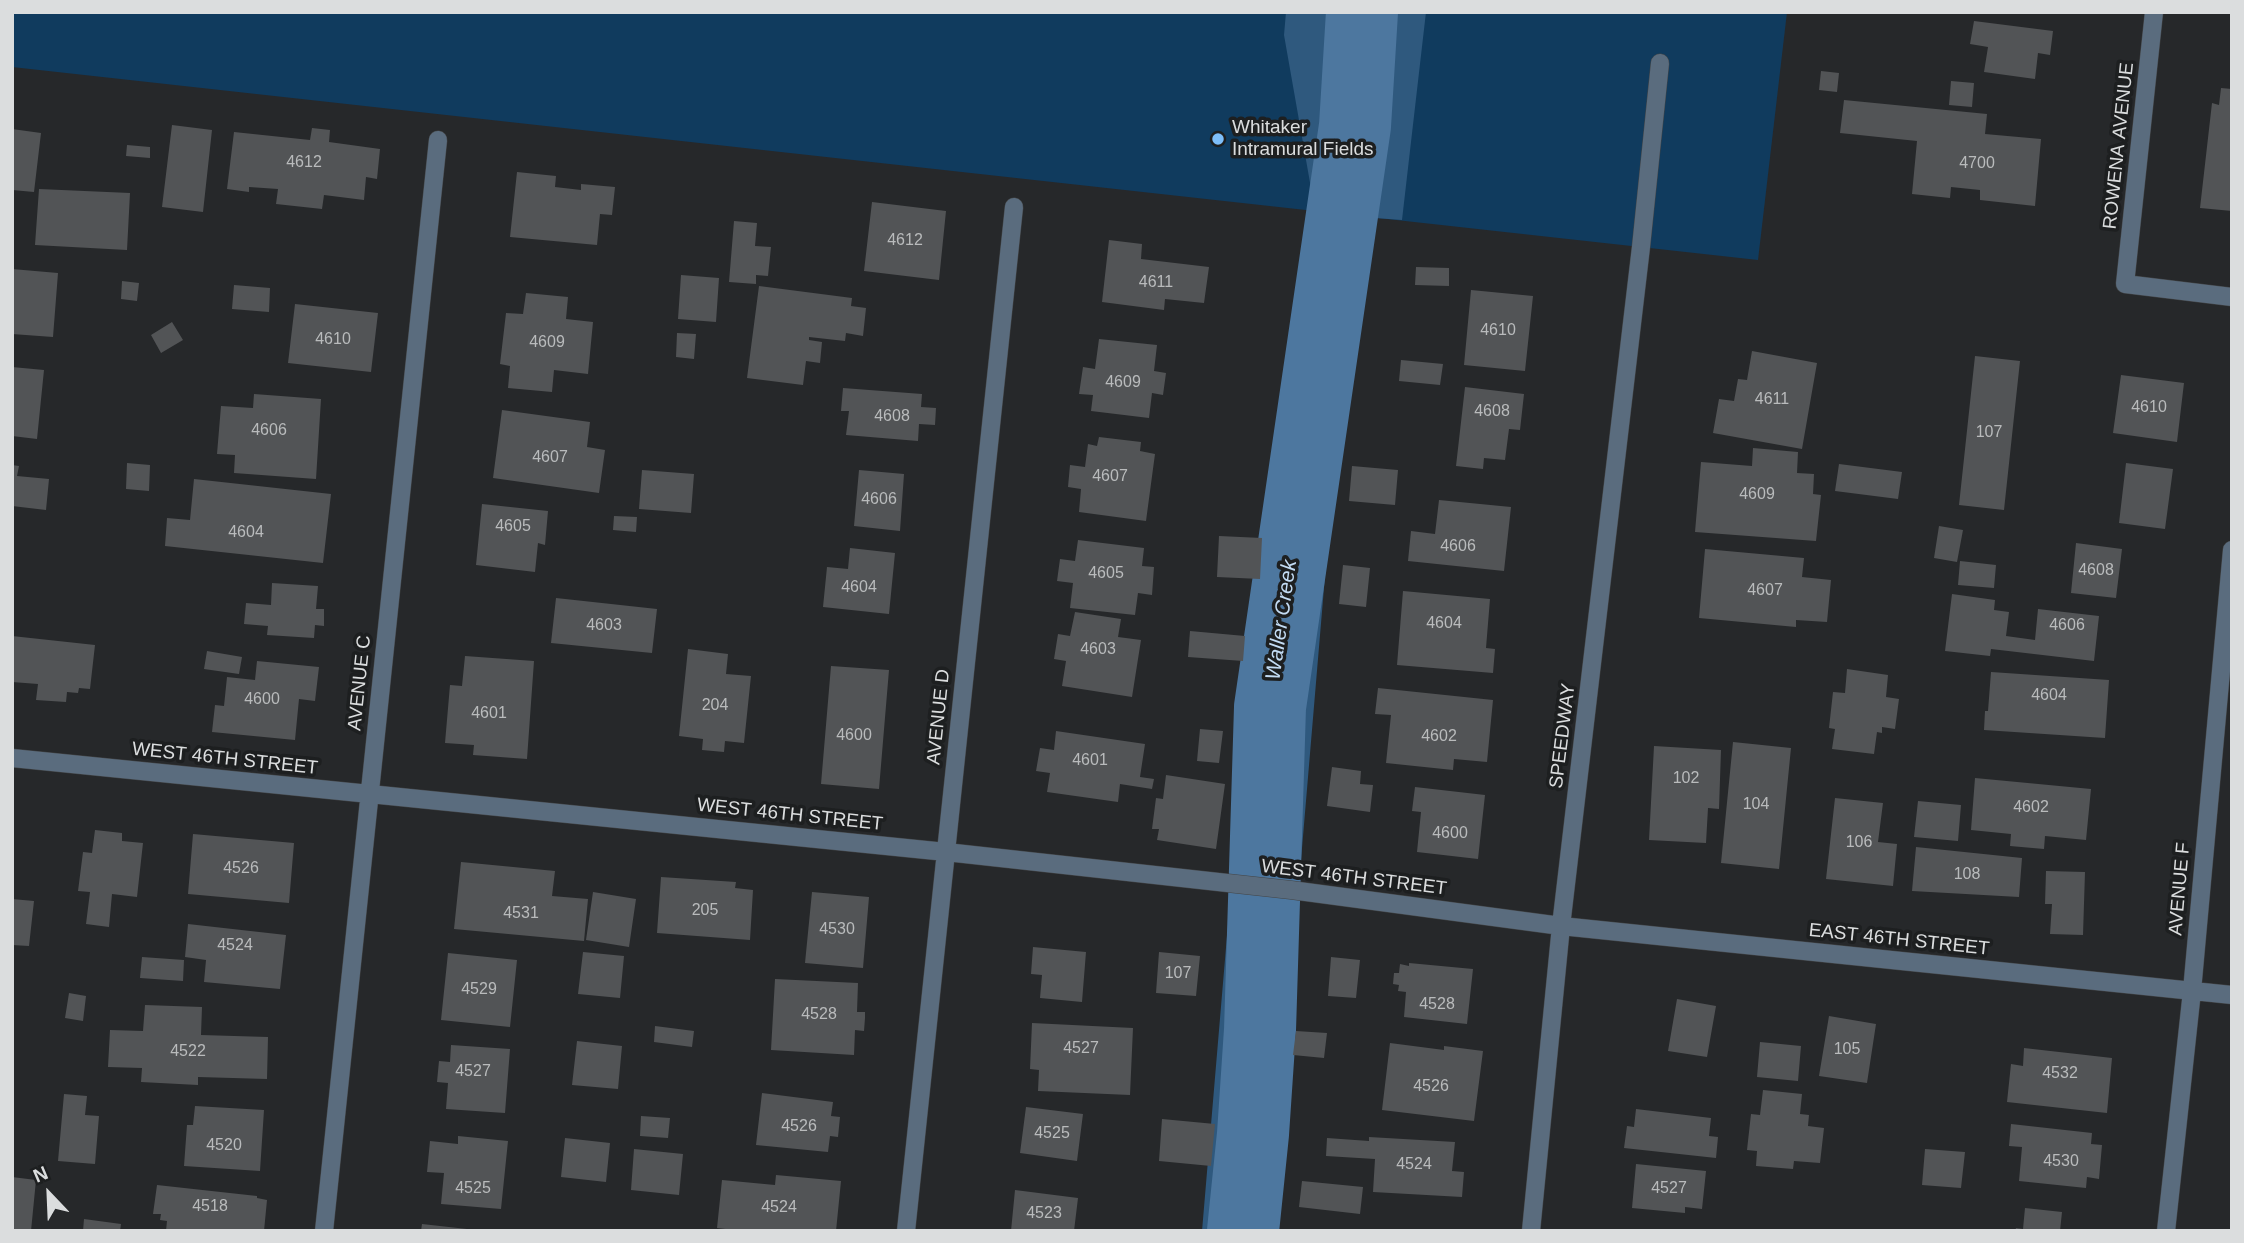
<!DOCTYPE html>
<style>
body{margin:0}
#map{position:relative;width:2244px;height:1243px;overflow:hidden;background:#26282a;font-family:Arial,sans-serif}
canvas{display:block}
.frame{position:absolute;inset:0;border:14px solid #dbddde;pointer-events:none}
.north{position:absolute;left:14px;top:1159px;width:70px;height:70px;-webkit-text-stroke:5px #1d1f20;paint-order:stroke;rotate:337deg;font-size:19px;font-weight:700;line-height:28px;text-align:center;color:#dbddde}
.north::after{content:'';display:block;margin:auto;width:24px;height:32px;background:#dbddde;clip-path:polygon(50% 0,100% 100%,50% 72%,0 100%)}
</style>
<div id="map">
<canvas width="2244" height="1243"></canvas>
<div class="frame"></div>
<div class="north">N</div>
</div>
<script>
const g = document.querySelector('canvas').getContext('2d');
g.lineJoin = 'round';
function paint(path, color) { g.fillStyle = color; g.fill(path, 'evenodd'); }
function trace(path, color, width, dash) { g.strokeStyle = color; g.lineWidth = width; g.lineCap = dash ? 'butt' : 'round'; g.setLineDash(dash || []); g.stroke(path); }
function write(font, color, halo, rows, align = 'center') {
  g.font = font + ' Arial,sans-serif'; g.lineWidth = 7; g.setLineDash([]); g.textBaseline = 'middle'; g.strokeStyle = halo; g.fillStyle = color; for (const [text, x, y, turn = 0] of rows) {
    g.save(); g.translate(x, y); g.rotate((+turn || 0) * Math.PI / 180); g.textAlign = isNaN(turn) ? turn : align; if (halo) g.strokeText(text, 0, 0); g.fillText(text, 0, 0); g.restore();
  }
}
const green = new Path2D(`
 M12,12h1775l-29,248 -1746,-193z`);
const forest = new Path2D(`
 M1286,12h140l-24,208 -27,-2 -50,358 -24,284 -67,-4 29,-250 52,-395 -31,-176z
 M1229,912l67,7 -22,312h-72z`);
const river = new Path2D(`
 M1243,1231l10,-97 7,-104 10,-323 85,-581 7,-114`);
const building = new Path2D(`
 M1974,21l79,10 -3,24 -12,-2 -3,26 -51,-7 4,-25 -18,-3z
 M1821,71l18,2 -2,19 -18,-2z
 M1951,81l23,2 -2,24 -23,-2z
 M2221,88l11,1v122l-32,-3 12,-105 7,2z
 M1844,100l143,14 -2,20 56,5 -6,67 -55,-6v-10l-29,-3 -1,11 -38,-4 5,-53 -77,-8z
 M172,125l40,5 -9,82 -41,-5z
 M312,128l18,2 -1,12 51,7 -3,30 -11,-2 -2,23 -40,-5 -2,14 -46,-5 2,-15 -29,-2v5l-22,-3 7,-57 76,8z
 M12,129l29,4 -7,59 -22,-2z
 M127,145l23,2v11l-24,-2z
 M517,172l39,4 -1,11 26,3v-6l34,3 -3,28 -12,-1 -3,31 -87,-8z
 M39,189l91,4 -3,57 -92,-5z
 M872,202l74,9 -7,69 -75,-9z
 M734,221l23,2 -2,23 16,1 -3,29 -12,-1v9l-27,-2z
 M1109,240l33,4 -1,15 68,8 -5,36 -39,-4 -1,11 -62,-8z
 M1416,267l33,1v18l-34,-1z
 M12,269l46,4 -5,64 -41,-3z
 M681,275l38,3 -3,44 -38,-3z
 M122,281l17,2 -2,18 -16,-2z
 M234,285l36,3 -1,24 -37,-3z
 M759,286l93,12 -1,8 15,2 -3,28 -17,-3 -1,8 -36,-4v3l13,2 -2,21 -14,-2 -3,24 -56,-7z
 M1471,290l62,6 -8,75 -61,-6z
 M526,293l42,4 -2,22 27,3 -5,52 -34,-4 -2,22 -44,-4 2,-22 -10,-2 6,-51 17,1z
 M295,304l83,9 -7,59 -83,-9z
 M172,322l11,18 -22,13 -10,-18z
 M677,333l19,1 -2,25 -18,-2z
 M1099,339l58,6 -3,26 12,2 -3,22 -11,-2 -3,25 -58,-7 2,-16 -14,-1 4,-27 12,2z
 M1752,351l65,12 -15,86 -89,-16 6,-34 15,2 4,-22 9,1z
 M1975,356l45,5 -16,149 -45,-5z
 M1401,360l42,4 -3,21 -41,-4z
 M12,367l32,3 -7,69 -25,-3z
 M2121,375l63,8 -7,59 -64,-9z
 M1465,387l59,7 -4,36 -11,-1 -4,31 -21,-2 -1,11 -27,-3z
 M843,388l79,6 -1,13 15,1 -1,17 -16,-1 -1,17 -72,-6 3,-24h-8z
 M254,394l67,5 -5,80 -82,-6 1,-18 -18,-1 4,-48 32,2z
 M502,410l88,12 -3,25 18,3 -6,43 -106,-15z
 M1099,437l42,5 -1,9 15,3 -9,67 -67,-9 2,-23 -13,-2 2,-22 15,2 3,-23 9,2z
 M1753,448l45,4 -1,21 17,1 -1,20 8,1 -5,46 -121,-9 6,-70 51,4z
 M127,463l23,2 -1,26 -23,-2z
 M2126,463l47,6 -8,60 -46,-6z
 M1839,464l63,8 -4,27 -63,-8z
 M12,465l7,1 -2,10 32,3 -3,31 -34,-4z
 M1352,466l46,4 -3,35 -46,-4z
 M642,470l52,4 -3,39 -52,-4z
 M859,470l45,4 -4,57 -46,-5z
 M194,479l137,15 -8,69 -158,-17 2,-28 23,2z
 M1439,500l72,7 -7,64 -96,-10 3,-30 24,3z
 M482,504l66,7 -3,34 -7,-2 -3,29 -59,-7z
 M614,516l23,1 -1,15 -23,-2z
 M1939,526l24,4 -6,32 -23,-4z
 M1219,536l43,2 -2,41 -43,-2z
 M1078,540l66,8 -2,18 12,1 -2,28 -14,-2 -3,22 -65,-7 3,-25 -16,-2 3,-22 15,2z
 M2076,543l46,6 -6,49 -45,-5z
 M850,548l45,5 -6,61 -66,-7 4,-40 21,2z
 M1705,549l99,9 -2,19 29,3 -4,42 -31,-2v7l-97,-9z
 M1960,561l36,4 -2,23 -36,-3z
 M1343,565l27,3 -4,39 -27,-3z
 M272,583l46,3 -2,23h8v17l-9,-1 -1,13 -47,-3 1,-9 -24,-2 2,-21 25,2z
 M1403,591l87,8 -4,49 9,1 -2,24 -96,-8z
 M1952,594l43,6 -1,10 15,2 -3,24 29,4 3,-31 61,7 -5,45 -103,-12 -1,7 -45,-5z
 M556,598l101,11 -5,44 -101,-10z
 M1075,612l46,7 -3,18 23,3 -9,57 -70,-11 4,-25 -12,-2 4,-25 12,2z
 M1190,631l55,5 -2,25 -55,-4z
 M12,636l83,9 -5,44 -11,-1 -1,5 -11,-1 -1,10 -30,-2 2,-16 -26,-2z
 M688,649l40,5 -2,20 25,2 -7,67 -19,-2 -1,11 -22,-2 1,-11 -24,-3z
 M207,651l35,6 -3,17 -35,-5z
 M465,656l69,5 -7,98 -54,-4 1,-10 -29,-2 5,-58 12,1z
 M257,661l62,6 -4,34 -16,-2 -4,41 -83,-8 3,-27 9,1 3,-29 28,3z
 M831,666l58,4 -10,119 -58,-5z
 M1847,669l41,6 -2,22 13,2 -4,30 -13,-2v6l-5,-1 -3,22 -42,-5 3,-20 -6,-1 4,-36 12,1z
 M1991,672l118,8 -4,58 -121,-8 1,-19h3z
 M1378,688l115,12 -6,62 -33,-3 -1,11 -67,-7 5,-48 -16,-1z
 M1200,729l23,2 -4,32 -22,-2z
 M1056,731l89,13 -5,33 14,2 -2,10 -32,-5 -2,18 -71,-10 3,-19 -14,-2 4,-23 14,2z
 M1733,742l58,6 -12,121 -58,-6z
 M1654,746l67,4 -2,59 -11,-1 -2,35 -57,-3z
 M1332,767l29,4 -1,13 13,1 -3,27 -43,-6z
 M1166,775l59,9 -9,65 -59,-9 2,-11h-7l4,-31 7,1z
 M1975,778l116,11 -5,51 -41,-4 -1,13 -34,-3 1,-12 -40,-4z
 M1415,787l70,8 -7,64 -61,-7 4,-40 -9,-1z
 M1835,798l48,5 -5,39 19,2 -4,42 -67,-7z
 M1918,801l43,4 -3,36 -44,-4z
 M95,830l27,3v8l21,2 -6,54 -25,-3 -3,33 -23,-3 4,-32 -12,-1 5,-39 9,1z
 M193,834l101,9 -5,60 -101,-9z
 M1916,847l106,11 -3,39 -107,-6z
 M461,862l94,9 -3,25 36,3 -4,42 -130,-12z
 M2046,871l39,1 -2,63 -33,-1 2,-30h-7z
 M661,877l75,5 -1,6 18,2 -3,50 -93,-7z
 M593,892l43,7 -7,48 -43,-7z
 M812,892l57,5 -6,71 -58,-5z
 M12,899l22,2 -5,45 -17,-1z
 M188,924l98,11 -6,54 -76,-7 2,-22 -21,-3z
 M1033,947l53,5 -4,50 -42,-4 2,-23 -11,-1z
 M583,952l41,4 -4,42 -42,-4z
 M1159,952l41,4 -4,40 -40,-3z
 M448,953l69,7 -7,67 -69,-7z
 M142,957l42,3 -1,21 -43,-3z
 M1331,957l29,3 -4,38 -28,-2z
 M1409,963l64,6 -6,55 -63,-7 2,-25 -8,-1 1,-6 -6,-1 1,-11h5l1,-9 9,2z
 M775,979l83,4 -1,29h8v6l-1,13 -9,-1 -1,25 -83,-5z
 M69,993l17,3 -3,25 -18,-3z
 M1677,999l39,7 -9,51 -39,-6z
 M145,1005l57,2 -1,28 67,2 -1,42 -69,-2v8l-57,-3 1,-14 -34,-1 2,-37 33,1z
 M1829,1016l47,8 -9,59 -48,-7z
 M1032,1023l101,5 -3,67 -92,-4 1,-21 -9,-1z
 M655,1026l39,5 -2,16 -38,-5z
 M1296,1031l31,2 -3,25 -31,-3z
 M577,1041l45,5 -4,43 -46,-4z
 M1760,1042l41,4 -3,35 -41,-4z
 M1390,1043l54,7v-4l39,5 -9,70 -92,-11z
 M451,1045l59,4 -5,64 -59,-4 2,-26 -11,-1 2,-21 11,1z
 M2024,1048l88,10 -5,55 -100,-11 4,-38 12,2z
 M1763,1090l39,4 -2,20 9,1 -1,11 16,2 -4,35 -26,-2 -1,8 -37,-3 1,-15 -10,-1 4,-36 9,1z
 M762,1093l71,9 -2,14 9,1 -2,20 -8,-1 -2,16 -72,-7z
 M64,1094l23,2 -2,19 14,1 -4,48 -37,-3z
 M195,1106l69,4 -4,61 -76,-5 3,-41h6z
 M1026,1107l57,7 -6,47 -57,-8z
 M1636,1109l75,9 -2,18 9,1 -2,21 -92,-10 3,-22 7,1z
 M641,1116l29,2 -2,20 -28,-2z
 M1162,1119l53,5 -4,42 -52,-5z
 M2011,1124l81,9 -1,11 11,1 -3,34 -12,-2 -1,11 -67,-7 3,-34 -13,-1z
 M458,1136l50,5 -7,68 -60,-5 3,-31 -17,-1 3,-31 28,3z
 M1369,1137l86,5 -3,29 12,1 -2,25 -89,-5 2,-33 -49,-3 1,-18 42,3z
 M565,1138l45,5 -4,39 -45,-5z
 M634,1149l49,5 -4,41 -48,-5z
 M1925,1149l40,3 -4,36 -39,-3z
 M1636,1164l70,7 -4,38 -17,-2v6l-53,-5z
 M776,1175l65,6 -5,50h-94l-25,-3 5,-48 53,5z
 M12,1177l24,3 -5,51h-19z
 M1302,1181l61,6 -3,27 -61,-7z
 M157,1185l100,11v2l10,2 -3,31h-98l1,-10 -7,-1 1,-6h-8z
 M1015,1190l63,8 -4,33h-63z
 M2025,1208l37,4 -2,19h-45l1,-3 7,1z
 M84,1219l37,5 -1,7h-37z
 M422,1224l45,5v2h-46z`);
const minor = new Path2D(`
 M2154,12l-29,272 107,13
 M12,758l934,94 345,38 270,36 671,69
 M324,1231l114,-1091
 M906,1231l108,-1024
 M1531,1231l30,-305 80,-679 19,-184
 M2166,1231l26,-240 40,-441`);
const markers = [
 [1218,139,7,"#7dbef9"]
];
const numberNames = [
 ["4612",304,163],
 ["4700",1977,164],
 ["4612",905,241],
 ["4611",1156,283],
 ["4610",1498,331],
 ["4610",333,340],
 ["4609",547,343],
 ["4609",1123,383],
 ["4611",1772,400],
 ["4610",2149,408],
 ["4608",1492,412],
 ["4608",892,417],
 ["4606",269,431],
 ["107",1989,433],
 ["4607",550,458],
 ["4607",1110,477],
 ["4609",1757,495],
 ["4606",879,500],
 ["4605",513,527],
 ["4604",246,533],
 ["4606",1458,547],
 ["4608",2096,571],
 ["4605",1106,574],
 ["4604",859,588],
 ["4607",1765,591],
 ["4604",1444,624],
 ["4603",604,626],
 ["4606",2067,626],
 ["4603",1098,650],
 ["4604",2049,696],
 ["4600",262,700],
 ["204",715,706],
 ["4601",489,714],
 ["4600",854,736],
 ["4602",1439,737],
 ["4601",1090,761],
 ["102",1686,779],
 ["104",1756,805],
 ["4602",2031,808],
 ["4600",1450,834],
 ["106",1859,843],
 ["4526",241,869],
 ["108",1967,875],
 ["205",705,911],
 ["4531",521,914],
 ["4530",837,930],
 ["4524",235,946],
 ["107",1178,974],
 ["4529",479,990],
 ["4528",1437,1005],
 ["4528",819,1015],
 ["4527",1081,1049],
 ["105",1847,1050],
 ["4522",188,1052],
 ["4527",473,1072],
 ["4532",2060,1074],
 ["4526",1431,1087],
 ["4526",799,1127],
 ["4525",1052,1134],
 ["4520",224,1146],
 ["4530",2061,1162],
 ["4524",1414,1165],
 ["4525",473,1189],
 ["4527",1669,1189],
 ["4518",210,1207],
 ["4524",779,1208],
 ["4523",1044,1214]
];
const poiNames = [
 ["Whitaker",1232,128],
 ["Intramural Fields",1232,150]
];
const streetNames = [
 ["ROWENA AVENUE",2119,146,-84],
 ["AVENUE C",360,683,-84],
 ["AVENUE D",939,717,-84],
 ["SPEEDWAY",1563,736,-83],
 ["WEST 46TH STREET",225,759,6],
 ["WEST 46TH STREET",790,815,6],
 ["WEST 46TH STREET",1354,878,7],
 ["AVENUE F",2180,889,-85],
 ["EAST 46TH STREET",1899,940,6]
];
const waterNames = [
 ["Waller Creek",1282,620,-82]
];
paint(green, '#103b5e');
paint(forest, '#2f597e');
trace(river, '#4d779f', 72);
paint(building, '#525456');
trace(minor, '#434547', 19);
trace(minor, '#5a6c7e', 18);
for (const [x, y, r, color] of markers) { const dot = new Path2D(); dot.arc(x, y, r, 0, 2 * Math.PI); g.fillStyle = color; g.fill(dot); trace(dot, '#1d1f20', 2.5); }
write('16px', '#b9bbbc', null, numberNames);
write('19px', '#dbddde', '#1d1f20', poiNames, 'left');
write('19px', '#dbddde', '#1d1f20', streetNames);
write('italic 21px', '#c3dcf4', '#1d1f20', waterNames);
</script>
